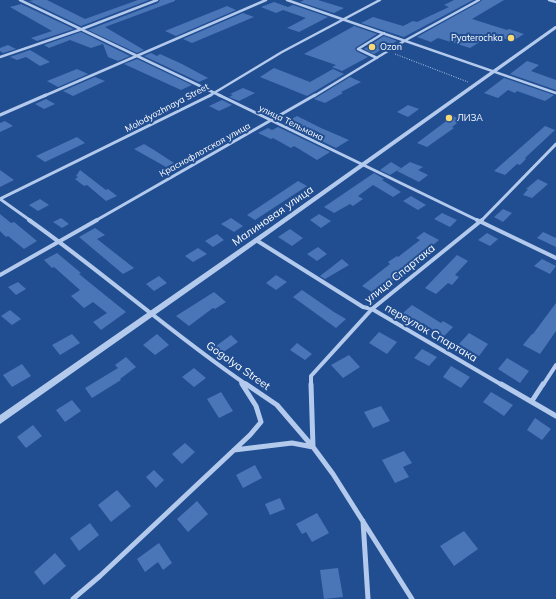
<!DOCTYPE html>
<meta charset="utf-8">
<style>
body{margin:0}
canvas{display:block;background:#214d91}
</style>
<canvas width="556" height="599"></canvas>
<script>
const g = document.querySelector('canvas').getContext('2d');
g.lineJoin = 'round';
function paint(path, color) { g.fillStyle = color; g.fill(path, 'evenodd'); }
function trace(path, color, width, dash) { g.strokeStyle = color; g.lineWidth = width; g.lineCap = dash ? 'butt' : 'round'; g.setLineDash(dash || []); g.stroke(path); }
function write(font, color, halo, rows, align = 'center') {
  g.font = font + ' Mulish,sans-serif'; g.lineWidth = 4; g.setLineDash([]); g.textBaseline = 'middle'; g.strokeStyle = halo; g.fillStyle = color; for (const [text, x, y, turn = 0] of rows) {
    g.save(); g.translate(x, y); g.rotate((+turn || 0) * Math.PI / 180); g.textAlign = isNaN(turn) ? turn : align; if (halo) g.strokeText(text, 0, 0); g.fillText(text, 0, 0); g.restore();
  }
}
const building = new Path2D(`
 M34,0h13l38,19 53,-19h11l-68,26 -52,-25z
 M160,0h15v1l-70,26 39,23 -7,3 -49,-23 70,-27z
 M304,0h14l26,8 -10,5 -34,-11z
 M454,0h19l-69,37 -43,-14 12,-6 30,9 10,-5 4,1 32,-15 -5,-2z
 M482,0h22l-32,19 35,11 2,-1 15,5 -11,7 -22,-6 -21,13 -32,-10 -7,4 -14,-5 63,-35z
 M274,2l14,5 5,-2 35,12 -29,15 -12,-4 19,-10 -23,-8 -7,3 -15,-6z
 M21,4l53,25 -37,12 -6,-3 21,-7 -42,-24z
 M227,6l9,4 -60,26 -11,-5z
 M243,13l11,4 -62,26 -9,-4z
 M354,26l23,8 -22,14 1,3 12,6 -26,14 -10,-4 4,-2 -32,-11z
 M81,32l49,24 -12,5 -10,-4 -5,-13 -12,4 -21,-8 -21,8 -5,-3z
 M384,36l13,5 -23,13 -10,-5z
 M8,45l8,4 -13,4 -3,-2v-3z
 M30,50l20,12 -10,4 -14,-9 -9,3 -7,-3z
 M151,53l6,3 3,-2 22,10 26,14 -9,4 -55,-26z
 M137,59l55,26 -11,5 -57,-26z
 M527,61l12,4 -8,6 25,9v10l-46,-16z
 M274,68l36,14 23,-13 11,5 -37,22 -47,-19z
 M77,69l11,5 -30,13 -11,-6z
 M95,77l10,4 -32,15 -10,-5z
 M350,77l11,5 -20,10 2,1 -18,10 -11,-4z
 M504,78l50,17 -9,6 -28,-10 -2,2 -7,-3 -10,8 -14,-5z
 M243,88l12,5 -16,8 -10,-4 4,-2 -3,-1z
 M46,99l9,5 -11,5 -9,-5z
 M222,100l10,5 -13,6 -10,-5z
 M408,105l11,4 -11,8 -11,-5z
 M297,116l24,12 28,12 -13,8 -52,-25z
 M453,116l8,4 -9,7 2,1 -27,19 -10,-4z
 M5,121l8,5 -13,6v-9z
 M545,126l10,4 -30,28 1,1 -6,6 -3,-1 -12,11 -11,-4z
 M278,127l52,25 -13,8 -23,-14 -3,2 -18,-10 -2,1 -13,-6 10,-5 4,2z
 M77,137l8,6 -40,19 -9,-6z
 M144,144l10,6 20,13 -8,4 -32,-18z
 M391,162l10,6 -11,7 -10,-5z
 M410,162l13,5 -5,3 10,5 -9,7 -22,-11z
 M0,170l14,10 -14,7z
 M80,170l26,20 2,-1 9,7 -11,5 -19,-16 -3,1 -9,-7 3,-2 -2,-1z
 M374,173l10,6 -2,1 19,12 -8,5 -20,-12 -15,11 5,3 -10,7 -3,-2 -16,9 -10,-6z
 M538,179l10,5 -16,14 -9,-3 5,-6h-2z
 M298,181l9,5 -52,34 -8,-5z
 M411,196l15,9 -8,5 -15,-9z
 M40,199l9,6 -11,6 -9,-6z
 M503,209l9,4 -9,9 -9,-5z
 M442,213l15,7 -7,7 -16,-8z
 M0,214l11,9 3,-1 23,19 -13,8 -16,-13 -2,1 -6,-6z
 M319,214l12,7 -10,7 -11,-8z
 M61,218l8,6 -7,4 -9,-6z
 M231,218l12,8 -9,6 -13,-8z
 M95,228l10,7 -8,4 37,29 -11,6 -44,-37z
 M290,229l13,9 -11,8 -14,-9z
 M424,232l15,8 -29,24 2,1 -35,30 -15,-9 28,-22 -2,-2 9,-6 1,1 22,-17 -4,-2z
 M543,232l13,6v9l-19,-9z
 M487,233l11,6 -8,7 -12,-6z
 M217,234l7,6 -11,7 -8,-6z
 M318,247l9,7 -10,7 -10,-7z
 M198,248l9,6 -14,8 -8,-6z
 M57,253l24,20 -2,1 47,38 -25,18 -8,-8 14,-9 -14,-11 -9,6 -13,-12 9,-6 -26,-23 -2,1 -8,-8z
 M457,255l11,6 -13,14 4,2 -7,8 -4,-2 -12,11 -11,-6z
 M342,259l7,6 -24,14 -5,-3z
 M542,259l14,7 -6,8 -16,-8z
 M276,275l11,7 -11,8 -10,-7z
 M159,276l8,7 -13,8 -8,-7z
 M18,282l8,7 -10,6 -8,-8z
 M302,290l32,22 12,7 -10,9 -43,-31z
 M214,292l12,10 -11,7 -2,-1 -24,18 -13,-10z
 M556,303v28l-16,23 -17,-9 9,-11h1z
 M412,305l29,18 2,-2 10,6 -10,10 -20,-14 -2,2 -18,-12z
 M10,310l11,9 -9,6 -11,-9z
 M379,332l18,10 -10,12 -18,-11z
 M469,333l19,11 -9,12 -20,-12z
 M72,334l8,9 -20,12 -8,-10z
 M157,334l12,11 -14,10 -12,-10z
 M231,335l7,7 -16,11 -6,-7z
 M297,343l15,11 -7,6 -15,-10z
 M422,349l15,8 -8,9 -15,-8z
 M349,355l11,12 -17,11 -12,-13z
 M126,357l10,10 -16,12 1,1 -29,18 -7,-10 33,-20 -3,-3z
 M507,358l22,13 -9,12 -22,-14z
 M22,364l9,12 -19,11 -9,-12z
 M451,366l19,11 -9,11 -18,-11z
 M194,368l12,10 -12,9 -12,-10z
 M221,392l12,19 -14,7 -12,-19z
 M491,392l22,13 -9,11 -21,-14z
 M72,400l9,11 -16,11 -9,-12z
 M381,406l9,15 -17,7 -9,-16z
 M535,418l16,11 -9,11 -15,-10z
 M33,425l9,11 -16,12 -9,-11z
 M185,443l10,9 -13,12 -10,-10z
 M404,451l8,12 -9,4 6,10 -14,6 -13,-23z
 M255,465l7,13 -19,10 -7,-13z
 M154,470l10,10 -8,8 -10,-11z
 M117,490l14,16 -20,16 -13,-17z
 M280,498l5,11 -15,6 -5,-11z
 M197,501l11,13 -20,18 -11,-13z
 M317,513l12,20 -17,9 -6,-10 -4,2 -6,-10z
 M90,523l9,12 -20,16 -9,-13z
 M464,531l14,18 -24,17 -14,-20z
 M159,543l13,20 -9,7 -5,-8 -13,10 -8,-13z
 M55,553l11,13 -22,19 -10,-13z
 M338,568l5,29 -19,2 -4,-29z`);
const path = new Path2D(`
 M395,54l73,28`);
const minorFar3 = new Path2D(`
 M20,0l201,96
 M287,0l269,93
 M549,0l7,2
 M0,57l82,-28 75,-29
 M377,58l-19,-9 26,-16
 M44,96l222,-96
 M209,96l73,-44 98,-52
 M314,96l92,-56 73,-40`);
const minorFar2 = new Path2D(`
 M219,95l260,126
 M0,115l46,-20
 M0,199l31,22
 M0,199l211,-104
 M95,221l220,-126
 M481,221l75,-77`);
const minorFar1 = new Path2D(`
 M29,220c75,53 143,114 218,165
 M477,220l79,38
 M256,240l107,67 9,2 130,76
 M0,275l97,-55
 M241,382l2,3
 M311,385v-9l61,-67 110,-89
 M543,385l13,-20`);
const minor = new Path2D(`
 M246,384l31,21 36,42 20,27 79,125
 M501,384l55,32
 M532,401l11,-17
 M234,450l58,-7 21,4 -2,-63
 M363,521l5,78
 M73,599l27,-23 150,-141 11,-13 -5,-16 -14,-22`);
const tertiary = new Path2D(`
 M555,26h1v3l-326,233 -230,162v-9l271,-188z`);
const markers = [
 [511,38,4,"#f9d975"],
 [372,47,4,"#f9d975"],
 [449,118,4,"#f9d975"]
];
const farPoinames = [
 ["Pyaterochka",503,38,"right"],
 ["Ozon",380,47],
 ["ЛИЗА",457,118]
];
const farStreetnames = [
 ["Molodyozhnaya Street",167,108,-28],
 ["улица Тельмана",291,123,26],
 ["Краснофлотская улица",205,150,-29]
];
const streetNames = [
 ["Малиновая улица",273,216,-35],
 ["улица Спартака",400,274,-39],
 ["переулок Спартака",431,333,30],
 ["Gogolya Street",238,366,35]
];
paint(building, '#4a76b8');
trace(path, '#b3caed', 1, [1, 1.5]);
trace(minorFar3, '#b3caed', 2.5);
trace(minorFar2, '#b3caed', 3);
trace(minorFar1, '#b3caed', 4);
trace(minor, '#b3caed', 5);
paint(tertiary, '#b3caed');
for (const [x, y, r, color] of markers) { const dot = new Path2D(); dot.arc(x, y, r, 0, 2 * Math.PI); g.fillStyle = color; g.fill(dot); trace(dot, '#214d91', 1.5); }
write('9px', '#fff', '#214d91', farPoinames, 'left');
write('9px', '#fff', '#214d91', farStreetnames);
write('11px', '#fff', '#214d91', streetNames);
</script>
